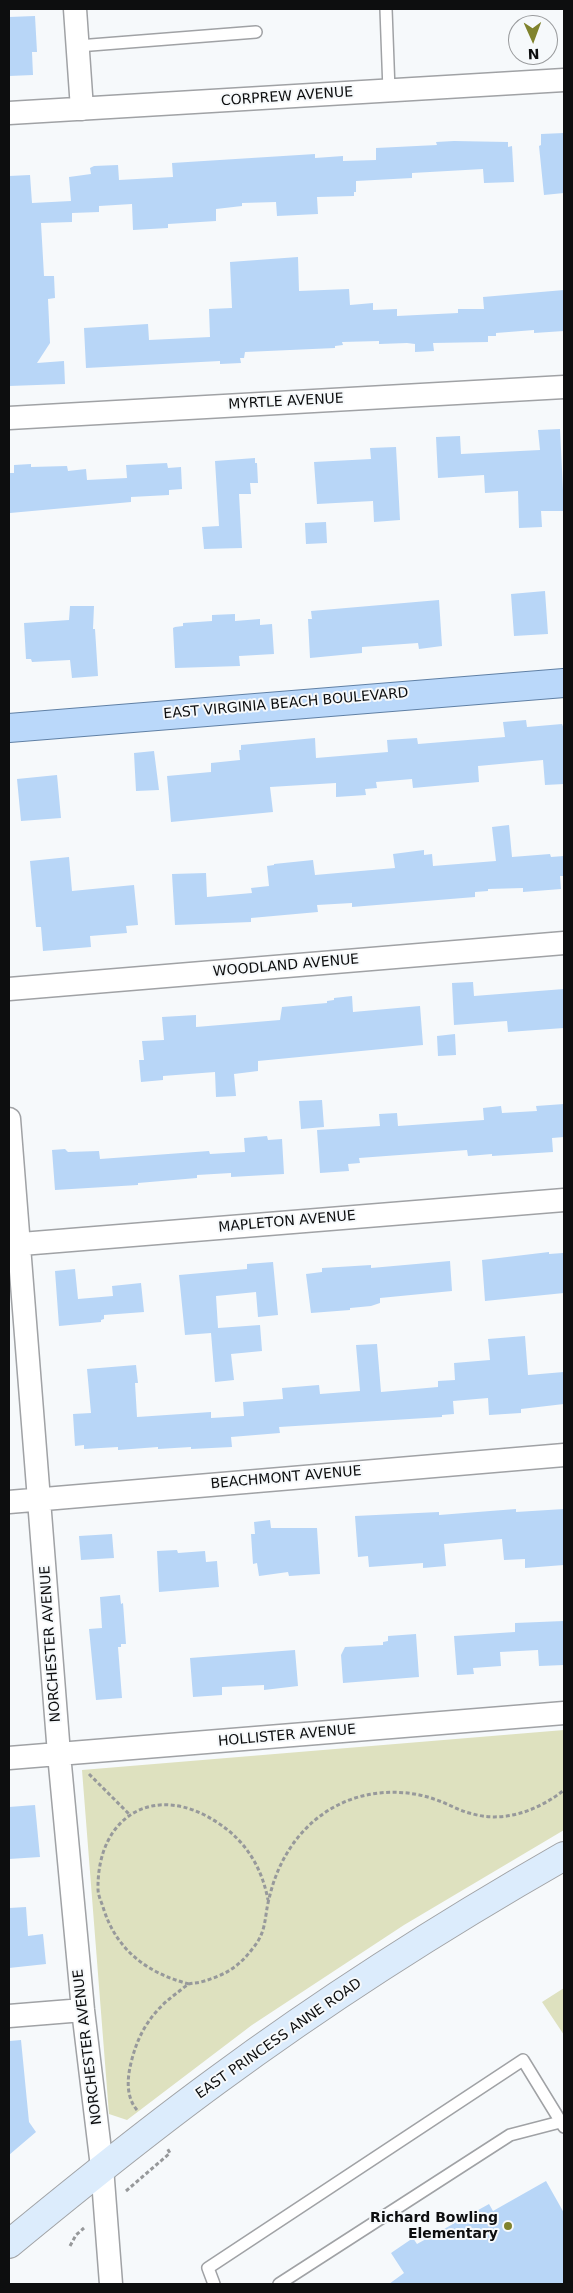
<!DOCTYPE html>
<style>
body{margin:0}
#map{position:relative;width:573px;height:2293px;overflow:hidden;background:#f6f9fb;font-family:"DejaVu Sans",sans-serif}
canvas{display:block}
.frame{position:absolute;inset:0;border:10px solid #0d0e0f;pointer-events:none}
.north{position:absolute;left:508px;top:15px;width:50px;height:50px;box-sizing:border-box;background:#f6f9fb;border:1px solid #999b9d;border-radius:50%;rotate:178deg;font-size:14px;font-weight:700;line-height:20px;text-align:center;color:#0d0e0f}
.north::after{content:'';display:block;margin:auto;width:18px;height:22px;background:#80832d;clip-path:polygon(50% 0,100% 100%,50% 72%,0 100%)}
</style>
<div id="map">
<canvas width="573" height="2293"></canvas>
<div class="frame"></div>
<div class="north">N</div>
</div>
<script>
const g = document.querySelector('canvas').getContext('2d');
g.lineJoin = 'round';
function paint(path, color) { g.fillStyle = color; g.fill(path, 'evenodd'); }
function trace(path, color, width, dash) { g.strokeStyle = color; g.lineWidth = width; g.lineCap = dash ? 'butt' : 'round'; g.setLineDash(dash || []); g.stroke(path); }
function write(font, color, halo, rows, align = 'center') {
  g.font = font + ' "DejaVu Sans",sans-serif'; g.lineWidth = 4; g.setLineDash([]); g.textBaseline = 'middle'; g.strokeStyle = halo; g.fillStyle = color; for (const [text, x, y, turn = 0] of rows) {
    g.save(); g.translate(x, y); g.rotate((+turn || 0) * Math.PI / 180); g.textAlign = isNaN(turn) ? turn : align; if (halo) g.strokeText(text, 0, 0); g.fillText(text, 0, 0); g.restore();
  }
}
const green = new Path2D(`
 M564,1730v100l-160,95 -152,100 -125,95 -18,-6 -27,-344z
 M564,1988v47l-22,-33z`);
const building = new Path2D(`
 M35,16l2,36h-5l1,23 -24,1v-59z
 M564,133v60l-20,2 -5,-49 2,-1v-11z
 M454,141l54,1v5l4,-1 2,36 -30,1 -1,-14 -71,4v5l-56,3v11h-2v4l-37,1 1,17 -41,2 -1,-14 -34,1v3l-26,3v12l-48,3v4l-35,2 -1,-26 -33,2v6l-27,1v9l-31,1 3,53h10l1,22 -7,1 2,44 -13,20 27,-2 1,23 -56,2v-210l21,-1 2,28 39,-2 -2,-24 22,-3 -1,-6 4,-2 24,-1 1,15 54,-3 -1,-14 143,-9v4l28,-2v5l33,-1v-12l61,-3 -1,-3z
 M298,257l1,34 50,-2 1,16 23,-2v7l24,-1v7l61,-3v-4h26l-1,-12 81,-7v41l-30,2v-3l-38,3v3h-8v6l-55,1 1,8 -19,1v-8l-8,-1 -28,1v-3l-37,1 1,3 -8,1v2l-90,4 -1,6h-4l1,5 -21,1v-3l-134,7 -2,-40 64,-4 1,16 61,-3 -1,-28 23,-1 -2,-46z
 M560,429l4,82h-23l1,16 -23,1 -1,-37 -33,2 -1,-18 -46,3 -2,-41 24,-1 1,18 79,-4 -2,-20z
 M396,447l4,73 -26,2 -1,-21 -56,3 -3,-42 57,-3 -1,-11z
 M255,458v5h2l1,20h-8l1,11h-12l3,54 -38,1 -2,-22 17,-1 -4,-65z
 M167,463l1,5 13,-1 1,22 -13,1v5l-38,2v5l-121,11 -1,-40h5v-8l17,-1v3l36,-1 1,5 18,-2 1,11 40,-2 -1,-13z
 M326,522l1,21 -21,1 -1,-21z
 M545,591l3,43 -34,2 -3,-42z
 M439,600l3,46 -23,3 -1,-6 -56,4v6l-52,5 -2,-39h4l-1,-8z
 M70,606h24l-1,23h2l3,47 -26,2 -2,-18 -38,2 -1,-3h-5l-2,-36 45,-3z
 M235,614v7l25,-2v6l12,-1 2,30 -35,2 1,10 -65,2 -2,-40 2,-1 8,-1v-3l29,-2v-6z
 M526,720l1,7 35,-3 2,5v55l-19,1 -2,-25 -65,6 1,16 -66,6 -1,-9 -36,3 1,6 -12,1 1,6 -30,2v-14l-66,4 3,25 -102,10 -4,-46 44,-4v-9l29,-3 -1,-10h2v-5l74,-7 1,20 72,-6 -1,-12 30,-2 1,6 87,-7 -2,-15z
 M154,751l5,39 -23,1 -2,-38z
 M57,775l4,43 -40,3 -4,-42z
 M509,825l3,32 38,-3 1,3 13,-1v20h-4l1,13 -38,3v-4l-35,1v2l-13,1v5l-123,10v-4l-35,2 1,7 -67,6v4l-76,3 -3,-51 34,-1 1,24 45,-4 -1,-5 18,-2 -2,-20 7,-1v-1l39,-4 2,15 80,-7 -2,-14 31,-4v5l8,-1 1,12 63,-5 -4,-34z
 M69,857l3,34 62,-6 4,40 -12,1 1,7 -37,3 1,11 -48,4 -2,-24h-5l-6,-66z
 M473,982l1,14 90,-7v39l-56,4 -1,-11 -53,4 -2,-42z
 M352,996l1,16 67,-6 3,39 -165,16v10l-24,3 2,22 -20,1 -1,-25 -52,4v4l-22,2 -2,-22h5l-2,-19 22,-1 -2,-23 34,-2v12l84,-7 2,-13 45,-4v-2l7,-1v-2z
 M455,1034l1,21 -18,1 -1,-20z
 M322,1100l2,27 -23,2 -2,-28z
 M564,1104v33l-12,1 1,14 -61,4v-2l-24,2 -1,-6 -108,8 1,5 -12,1 1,7 -29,2 -3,-43 63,-4 -1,-12 18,-1 1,13 86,-6 -1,-12 18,-2 1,7 35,-2 -1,-5z
 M267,1136l1,4 14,-1 2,35 -53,3v-4l-34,2v3l-59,5v2l-83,5 -3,-40 13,-1 3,3 31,-1 1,8 109,-8 1,3 35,-2 -1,-14z
 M549,1252v2l14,-1 1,40 -79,8 -3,-41z
 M450,1261l2,30 -72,7v5l-9,3 -21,2v2l-39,3 -5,-39 16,-2v-4l49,-3v3z
 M273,1262l5,53 -20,2 -2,-25 -40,4 2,32 42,-3 2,26 -31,3 3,26 -19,2 -4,-49 -26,2 -6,-60 68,-6v-5z
 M75,1269l3,30 35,-3 -1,-10 29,-3 3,29 -40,3v4l-3,1v2l-42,4 -4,-55z
 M525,1336l3,39 36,-3v32l-43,5v4l-32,2 -1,-17 -35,3 1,13 -12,1v2l-163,10 1,6 -49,4 1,10 -41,2v-2l-33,2v-2l-40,3v-3l-34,2v-4l-9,1 -2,-32 18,-1 -4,-44 49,-4 2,18h-3l2,34 74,-5v6l33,-2 -1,-14 40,-3 -1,-11 37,-3 1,9 40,-3 -4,-46 21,-1 4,48 57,-5v-6l17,-1 -1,-17 36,-3 -2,-21z
 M516,1509v3l48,-3v56l-39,3v-9l-21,1 -2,-21 -58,5 2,22 -23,2v-5l-54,4 -1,-11 -10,1 -3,-41 84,-4v3z
 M270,1520l1,8h46l3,46 -31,2 -1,-4 -29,4 -2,-13 -4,1 -2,-30h4l-1,-12z
 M112,1534l2,24 -33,2 -2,-24z
 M177,1550l1,3 27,-2 1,11 11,-1 2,26 -60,5 -2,-41z
 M120,1595l1,9 2,-1 3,41h-5v3h-3l4,51 -26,2 -7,-71 13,-1 -2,-31z
 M564,1621v44l-25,1 -1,-16 -38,2 1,14 -28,2 1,6 -17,1 -3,-39 61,-4v-9z
 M416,1634l3,43 -76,6 -2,-28 4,-8 38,-2v-3l5,-1v-5z
 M295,1650l3,36 -34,4v-5l-42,2v8l-29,2 -3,-39z
 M35,1805l5,52 -31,2v-52z
 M26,1907l2,29 15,-2 3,30 -37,4v-60z
 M21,2040l8,82 7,10 -27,23v-114z
 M546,2181l18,32v71h-175l15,-11 -13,-20 22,-15 4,6 72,-40 4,7z`);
const path = new Path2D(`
 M89,1774l40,40
 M189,1984c-42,-11 -73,-34 -86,-77 -2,-6 -5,-12 -5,-18 -1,-74 58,-108 120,-66 28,18 44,45 50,77
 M137,2110c-11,-13 -10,-31 -6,-47 7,-30 21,-52 46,-70 4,-3 8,-7 12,-9 4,-1 8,-1 12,-2 24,-7 37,-14 52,-34 14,-17 11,-30 16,-49 10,-45 38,-84 83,-100 26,-9 56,-9 82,0 13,4 25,12 39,15 32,9 66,-4 91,-24
 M126,2191l44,-38 -3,-5
 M70,2246l6,-11 8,-7`);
const service = new Path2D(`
 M386,9l3,82
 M78,46l178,-14
 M214,2284l-6,-16 315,-208 41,67
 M279,2284l231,-149 54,-14`);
const minor = new Path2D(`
 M75,9l7,100
 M9,113l555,-33
 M9,418l555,-31
 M9,989l555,-46
 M9,1119l50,635 24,256 19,157 9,117
 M9,1245l555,-45
 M9,1502l555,-47
 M9,1758l555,-45
 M9,2016l74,-6`);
const secondary = new Path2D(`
 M9,2244c68,-56 136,-111 207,-163 111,-82 229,-157 348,-225`);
const primary = new Path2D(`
 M9,728l555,-45`);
const markers = [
 [508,2226,5,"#80832d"]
];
const streetNames = [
 ["CORPREW AVENUE",287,97,-4],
 ["MYRTLE AVENUE",286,402,-3],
 ["EAST VIRGINIA BEACH BOULEVARD",286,704,-5],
 ["WOODLAND AVENUE",286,966,-5],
 ["MAPLETON AVENUE",287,1222,-5],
 ["BEACHMONT AVENUE",286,1478,-5],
 ["NORCHESTER AVENUE",51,1644,-94],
 ["HOLLISTER AVENUE",287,1736,-5],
 ["EAST PRINCESS ANNE ROAD",279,2039,-35],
 ["NORCHESTER AVENUE",88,2047,-97]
];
const poiNames = [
 ["Richard Bowling",498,2218],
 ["Elementary",498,2234]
];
paint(green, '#dee1bf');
paint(building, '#b8d6f7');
trace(service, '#a0a2a5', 14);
trace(minor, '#a0a2a5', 25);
trace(secondary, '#a0a2a5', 30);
trace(primary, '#6080a5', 30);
trace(path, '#97999b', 3, [4, 2.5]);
trace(service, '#fff', 11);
trace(minor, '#fff', 22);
trace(secondary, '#dcecfc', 28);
trace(primary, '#bad8fa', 28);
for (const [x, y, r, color] of markers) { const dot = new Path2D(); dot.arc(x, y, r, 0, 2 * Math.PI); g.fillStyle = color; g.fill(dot); trace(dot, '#f6f9fb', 2); }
write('14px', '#0d0e0f', '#f6f9fb', streetNames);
write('bold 14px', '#0d0e0f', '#f6f9fb', poiNames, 'right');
</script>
